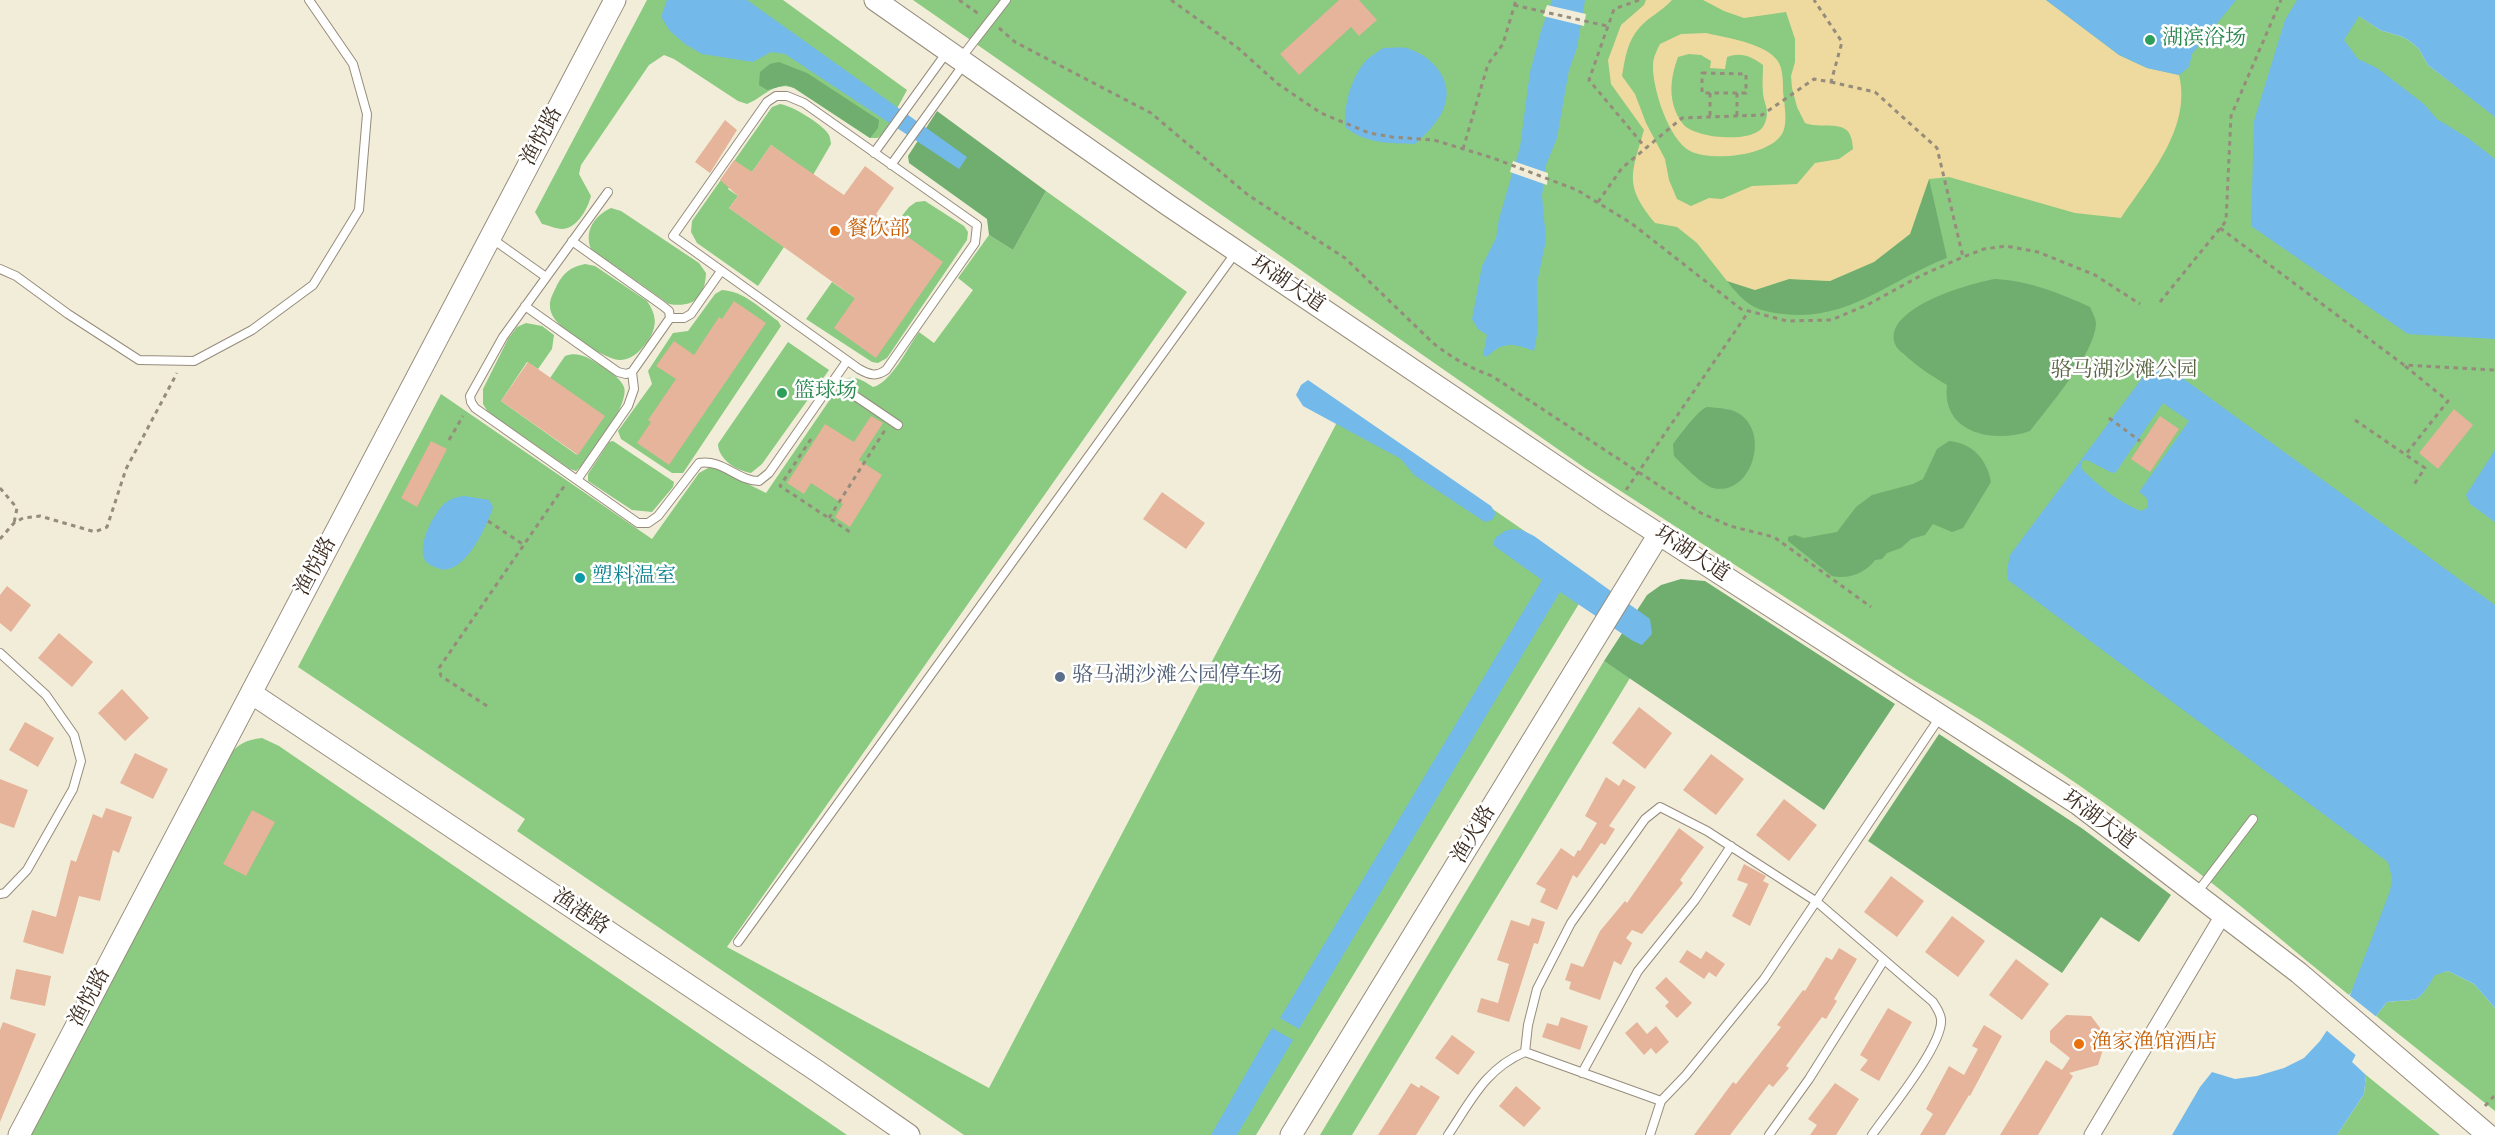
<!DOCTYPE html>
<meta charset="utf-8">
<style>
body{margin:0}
canvas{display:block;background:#f2edd9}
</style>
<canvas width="2495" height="1135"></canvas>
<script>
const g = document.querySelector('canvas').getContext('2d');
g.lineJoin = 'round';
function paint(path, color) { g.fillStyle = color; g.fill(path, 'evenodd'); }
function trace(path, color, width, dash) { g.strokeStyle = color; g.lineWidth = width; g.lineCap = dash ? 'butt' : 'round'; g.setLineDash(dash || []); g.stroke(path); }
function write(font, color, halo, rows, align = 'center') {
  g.font = font + ' "IM FELL DW Pica","Noto Serif SC",serif'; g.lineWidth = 5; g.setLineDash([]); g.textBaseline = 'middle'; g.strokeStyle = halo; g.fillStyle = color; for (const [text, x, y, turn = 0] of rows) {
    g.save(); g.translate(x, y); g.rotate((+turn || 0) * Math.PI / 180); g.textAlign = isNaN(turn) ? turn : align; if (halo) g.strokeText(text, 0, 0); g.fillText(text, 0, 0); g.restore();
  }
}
const green = new Path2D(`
 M647,0h136l124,90 -24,45 -6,3h-7l-76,-50c-21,-7 -29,9 -47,16l-9,-3 -64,-42 -10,-4 -15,10 -68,100 -2,9 12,22c-3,12 -14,33 -29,33 -6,0 -14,-4 -20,-5l-7,-12z
 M913,0h1423l44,30 23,7 8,5 8,7 9,16 67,51v674l-146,205c-58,-46 -114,-96 -174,-140 -85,-64 -172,-124 -265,-177l-325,-210z
 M780,104c11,1 44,21 49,31 1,2 2,8 2,9l-18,31 -42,-30 -19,27 -9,-5 -15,22 10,7 -9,12 55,39 -26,39 -61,-43 -6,-11 1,-11 80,-114z
 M1046,191l141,101 -460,655 262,141 356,-681 249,172 -338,556h-292l-447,-304 8,-12 -227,-152 143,-273 211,145 47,-66 9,-5h8l50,25 78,-114c12,-4 20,2 29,8 18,-4 35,-40 46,-55l15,11 39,-53 -15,-12 31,-43 24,15z
 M925,201l39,25 4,6 -1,8 -80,118 -9,5 -6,-1 -66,-43 26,-37 23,16 21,59 17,-130 16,-20 7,-5z
 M611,208l10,3 78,52 7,10c-1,25 -13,35 -37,31l-78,-55c-7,-18 3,-33 20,-41z
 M585,264l10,2 52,35c9,13 11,24 2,38 -7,10 -15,20 -28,21 -13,1 -55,-26 -63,-37 -4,-4 -8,-11 -8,-16 -1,-8 4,-15 7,-22 7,-13 14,-18 28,-21z
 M722,290c22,1 39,19 56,31l3,5 -98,147h-11l-51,-34 -3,-8 34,-47 -4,-13 25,-38 15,-2 27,-37z
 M526,323l16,3 12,9 -2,14 -14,20 -11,-7 -26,39 76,54 -27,-77 15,-22c13,-5 24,2 35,9 8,6 20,12 24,22 6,17 -34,74 -48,84l-6,-2 -82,-57 -5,-8v-15l25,-50 9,-12z
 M788,342l41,28 -67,94 -11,9c-14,-2 -33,-14 -33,-29z
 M613,441l61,41 -1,5 -21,25 -20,-2 -44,-29v-7l21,-32z
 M1604,661l26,17 -278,457h-32z
 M262,738l17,8 568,389h-817l197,-377c11,-14 18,-18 35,-20z
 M2448,971l26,13 21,24v103l-119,-95 11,-14c34,-4 29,4 48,-28z
 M2366,1075l74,60h-103l27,-41z`);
const forest = new Path2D(`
 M779,62l28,11 72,47 -1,8 -8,10 -76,-50 -8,-3 -19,5 -8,-5 1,-13 10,-8z
 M937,111l109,80 -33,59 -24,-15 -2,-16 -78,-56 -1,-7z
 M1929,179l18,79c-56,21 -99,64 -163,56 -30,-3 -39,-10 -57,-33l28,9 34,-11 41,2 80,-47z
 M1996,279c34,2 63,14 94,28 2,5 6,11 6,17 -2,31 -47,82 -66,107 -37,13 -89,2 -83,-46 -15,-9 -28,-17 -41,-29 -3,-3 -8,-6 -10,-10 -18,-37 77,-64 100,-67z
 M1707,407c10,1 22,1 31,6 33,19 14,84 -25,75 -11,-3 -31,-24 -39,-32l-1,-12c7,-9 25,-34 34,-37z
 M1949,441c23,2 38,18 42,41l-28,46 -11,4 -19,-8 -8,11 -14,4 -10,9 -14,5 -5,6 -7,1c-9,13 -28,20 -43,16l-44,-35v-4l7,-2 9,3 33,-6 19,-25 16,-12 41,-11 10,-5 14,-30z
 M1681,579l24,2 190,123 -71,106 -220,-149 43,-66 14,-10z
 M1939,734l144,95 88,66 -32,47 -38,-25 -39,56 -194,-132z`);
const sand = new Path2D(`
 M1646,0h26c-10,11 -23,17 -32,27 -13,14 -15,32 -18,49l13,18 11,29 19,36 4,21 8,19 14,7 18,-8 13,1 30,-13 45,-2 18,-21 24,-4 14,-10c-1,-34 -26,-18 -48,-26l-8,-16 -5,-19 -1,-12 4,-14v-23l-9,-27 -42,6 -20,-7 -21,-11h343l73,55 28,13 32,7c13,53 -30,101 -58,143l-46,-5 -126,-36 -20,2 -19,55 -36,28 -44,19 -41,-2 -34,11 -28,-9 -30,-38 -20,-16 -22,-4c-31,-38 -24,-48 -11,-93l-33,-46 -3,-24 13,-35 23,-20z
 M1706,33c21,5 69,11 75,35 2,8 2,16 2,23 1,12 5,30 0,41 -11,24 -72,30 -93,19 -21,-11 -38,-63 -37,-86 0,-7 4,-15 7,-21l21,-10zM1689,54l12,1 10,6 -1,7 15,1 2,-12c14,-5 24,-1 36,8 0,9 -1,19 0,28 1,12 8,18 1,32 -8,19 -69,14 -81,-1 -16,-21 -13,-45 -5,-67z`);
const water = new Path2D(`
 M667,0h80l220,157 -8,12 -174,-115 -14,-2 -18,10 -51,-8 -17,-10 -15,-13 -9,-14z
 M1552,0h33l-8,48 -8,22 -12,68 -11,27 -4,31 4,44 -9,43 1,47 -4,21c-20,-8 -32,-10 -47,6l-4,-2 4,-20 -9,-6 -6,-10 10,-53 14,-28 3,-19 21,-72 10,-75 11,-41z
 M2046,0h190l-44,54 -3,13 -10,8 -32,-7 -28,-13z
 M2297,0h198v117l-67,-52 -9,-16 -8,-7 -8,-5 -23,-7 -21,-14 -15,24 14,19 19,9 47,36 13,15 31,19 27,21v180l-87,-5 -157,-108 3,-105 31,-101z
 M1383,48c7,0 16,-1 23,0 12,3 24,11 31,20 23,29 1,56 -22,76 -25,-1 -49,0 -70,-17 -1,-21 5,-47 19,-64 4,-6 13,-10 19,-15z
 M2162,365l8,4 325,236v403l-21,-24 -26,-13 -13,4c-19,31 -14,23 -48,27l-11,14 -24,46 14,13 -2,19 -27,41h-165l28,-48 12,-15 23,7 22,-3 27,-8 20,-10 16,-17 30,-46 40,-104 2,-13 -4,-16 -380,-282 -1,-10 3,-15 133,-178zM2163,403l26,18 -50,71c7,5 11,7 8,16l-6,3c-21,-8 -44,-26 -60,-43l1,-7 5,-1 25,13 4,-1z
 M1308,380l183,126 5,8 -4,6 -7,2 -71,-47 -13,-16 -98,-53 -7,-11 5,-10z
 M2495,450v72l-25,-18 -4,-9z
 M464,496l25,4 4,7c-6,19 -28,68 -53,62 -5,-2 -12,-4 -15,-9 -8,-16 8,-44 18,-55 6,-6 13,-8 21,-9z
 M1513,529l9,1 12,6 116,83 2,15 -10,11 -9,-4 -73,-49 -261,437 -19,-11 262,-438 -49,-35 2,-7 10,-7z
 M1272,1028l21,12 -56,95h-26z`);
const pier = new Path2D(`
 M1547,5l39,9 -2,12 -41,-10z
 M1513,161l35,12 -1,12 -37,-13z
 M2349,995l29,23 -20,39 -32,-27z`);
const building = new Path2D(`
 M1339,0h20l18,20 -18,16 -8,-9 -52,48 -19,-21z
 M725,120l12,10 -27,43 -15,-11z
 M771,145l73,50 21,-29 29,22 -18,26 67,48 -67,96 -42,-30 21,-30 -126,-90 9,-12 -18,-16 14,-20 18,12z
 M734,301l32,22 -97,142 -32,-22 14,-21 -3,-2 28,-41 -20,-13 18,-25 20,14 25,-38 3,2z
 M528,362l77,54 -27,39 -77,-54z
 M2454,409l19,16 -35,44 -19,-16z
 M871,416l12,7 -24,37 23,15 -32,52 -15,-10 8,-13 -32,-21 -7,11 -17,-11 38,-59 29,18z
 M2160,416l19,13 -29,43 -19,-13z
 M431,441l16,8 -30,58 -16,-9z
 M1162,492l43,31 -19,26 -43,-30z
 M7,586l24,19 -20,27 -11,-9v-28z
 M59,633l34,29 -21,25 -34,-29z
 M122,689l27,29 -24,23 -27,-28z
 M1639,707l33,26 -27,36 -33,-26z
 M25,722l29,16 -16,29 -29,-17z
 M135,753l33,16 -15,30 -33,-16z
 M1711,754l33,25 -28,36 -33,-25z
 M1606,777l13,9 4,-7 13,8 -27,39 6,3 -10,16 -4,-2 -24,35 -4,-3 -16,35 -17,-8 6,-13 -10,-5 25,-36 13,9 4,-7 2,1 17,-28 -12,-7z
 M0,779l28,11 -14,38 -14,-5z
 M1784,799l33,26 -28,36 -33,-26z
 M106,808l26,9 -13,36 -6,-3 -13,51 -21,-5 -16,58 -40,-12 9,-32 24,7 15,-57 5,2 17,-48 9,4z
 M252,810l23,12 -29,54 -23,-12z
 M1679,828l25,19 -24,33 3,3 -41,51 -10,-4 -6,8 6,5 -11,22 -7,-4 -14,39 -31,-11 2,-7 -6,-2 6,-17 12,4 17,-36 25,-30 2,2z
 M1744,864l22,12 -3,5 6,3 -19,42 -18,-10 16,-32 -11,-4z
 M1891,876l33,25 -27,36 -33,-25z
 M1952,916l33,25 -27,36 -33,-25z
 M1532,918l13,4 -7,22 -4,-1 -25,79 -32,-10 4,-14 17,5 11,-39 -12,-4 14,-40 18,6z
 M1839,948l18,11 -23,40 3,2 -11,18 -4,-2 -36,49 3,2 -16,19 -4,-3 -39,51h-36l39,-53 3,2 45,-57 -4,-2 26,-35 2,1 21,-34 6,3z
 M1687,950l14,9 5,-8 19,13 -9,13 -7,-5 -5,7 -25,-17z
 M2016,959l33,25 -27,36 -33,-25z
 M16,969l35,7 -6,30 -35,-7z
 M1666,977l26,26 -15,15 -12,-12 4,-4 -14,-14z
 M1888,1008l24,14 -33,59 -19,-11 8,-10 -8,-5z
 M2066,1015l25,1 16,21 -9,28 -29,8 4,3 -35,59h-38l46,-75 16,10 8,-12 -20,-16v-11z
 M1561,1017l27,9 -8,24 -38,-13 5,-14 11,3z
 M3,1022l33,12 -36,88v-92z
 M1637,1022l10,12 9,-8 13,16 -13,12 -5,-6 -7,7 -19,-22z
 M1984,1025l18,11 -32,60 -1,-1 -24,40h-25l13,-21 -7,-5 23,-43 15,9 14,-26 -6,-3z
 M1452,1035l23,17 -17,23 -23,-17z
 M1411,1083l8,5 2,-3 19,12 -24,38h-38z
 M1835,1083l24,16 -23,36h-26l7,-10 -9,-6z
 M1516,1086l25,22 -17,19 -25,-21z`);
const path = new Path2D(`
 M959,0l20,14
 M1171,0l67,48 40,36 43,29 48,20 23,4 42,3 59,18 84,32 54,33 110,86 46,12 44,-1 38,-16 51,-28 43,-19 21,-8 22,-3 32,6 57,23 45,29
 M1639,0l-25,9 -25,71 56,67
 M1514,5l93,21
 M999,28l16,14 136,71 97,82 97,63 88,85c19,15 37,25 59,33l209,137 29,13 44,11 97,70
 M1702,73l44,1v19h-44z
 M1831,82l44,10 62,56 26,109
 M1710,93v24
 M1737,93v23
 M1463,149l25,-85 15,-20 13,-44
 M1598,202l24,-34 60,-50 80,-3 52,-36 17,3 11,-40 -28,-42
 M2220,228l184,137 91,5
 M2160,302l66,-81 5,-105 50,-116
 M2405,366l43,35 -42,53
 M2109,418l31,23
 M2355,420l70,48 -12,18
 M811,439l-31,47 70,46
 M449,440l14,-24
 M0,488l17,20 -3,15
 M1626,490l123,-179
 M829,518l56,-88
 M488,521l36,24
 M0,539l14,-16 9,-5 17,-2 55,16 12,-5 19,-58 51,-96
 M487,706l-46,-30 -2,-8 126,-183
 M2485,1106l10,-11`);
const lane = new Path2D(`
 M961,58l45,-58
 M776,96h11l17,7 173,122 -2,18 -89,127c-10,7 -16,5 -27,-1l-186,-133 94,-134z
 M874,153l73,-101
 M891,165l73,-101
 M608,192l-105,145 -33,59 1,6 4,6 163,115h10l10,-7 41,-53c24,-4 38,18 60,18l10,-8 78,-112
 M491,238l55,39
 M572,241l91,65 6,5 1,7
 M0,269l16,7 52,38 71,46 55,1 58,-31 61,-45 46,-75 8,-96 -14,-50 -44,-64
 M525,306l93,66 8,2 6,-2
 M833,381l65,44
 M577,480l51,-74 6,-17 -2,-17 38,-54h14l7,-4 30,-43
 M0,653l46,42 28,40 7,26 -8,28 -46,81 -22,23 -5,1
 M2196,894l57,-75
 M738,942l498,-690
 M1525,1052l3,-27 9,-36 34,-66 74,-104 15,-12 47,24 110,71 116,100c3,5 7,10 8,17 3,25 -53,93 -69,116
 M1582,1073l56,-102 57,-71 36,-54
 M1448,1135c23,-34 37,-66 77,-83l136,49
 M1650,1135l11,-34 25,-26 78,-96 176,-262
 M1769,1135l40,-56 75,-119`);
const street = new Path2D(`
 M2092,1135l131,-220`);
const secondary = new Path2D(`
 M875,0l293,205 447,301 463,298 221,169 189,162
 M251,693l566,378 92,64
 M19,1135l596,-1135
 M1291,1135l368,-601`);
const markers = [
 [2150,40,6,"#2e9e5b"],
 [835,231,6,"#e8710a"],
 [782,393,6,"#2e9e5b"],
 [580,578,6,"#0f9aa8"],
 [1060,677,6,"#5c6f8a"],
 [2079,1044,6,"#e8710a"]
];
const leisureNames = [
 ["湖滨浴场",2162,40],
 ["篮球场",794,393]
];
const streetNames = [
 ["渔悦路",543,137,-62],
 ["环湖大道",1287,285,34],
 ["环湖大道",1691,555,33],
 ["渔悦路",317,567,-62],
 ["环湖大道",2098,821,36],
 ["渔火路",1475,835,-59],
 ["渔港路",580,913,34],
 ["渔悦路",91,998,-62]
];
const foodNames = [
 ["餐饮部",847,231],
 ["渔家渔馆酒店",2091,1044]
];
const parkNames = [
 ["骆马湖沙滩公园",2124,372]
];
const cultureNames = [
 ["塑料温室",592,578]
];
const serviceNames = [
 ["骆马湖沙滩公园停车场",1072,677]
];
paint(green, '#8aca81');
paint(forest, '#6fae6f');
paint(sand, '#eeda9e');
paint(water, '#73baeb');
paint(pier, '#f2edd9');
paint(building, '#e5b49a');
trace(lane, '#968c7c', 10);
trace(street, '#968c7c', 17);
trace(secondary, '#968c7c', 23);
trace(path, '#968c7c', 3, [4.5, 4.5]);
trace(lane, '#fff', 8);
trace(street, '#fff', 15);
trace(secondary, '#fff', 21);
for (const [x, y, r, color] of markers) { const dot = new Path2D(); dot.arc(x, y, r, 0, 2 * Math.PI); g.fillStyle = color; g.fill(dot); trace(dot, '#fff', 2); }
write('21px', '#27864d', '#fff', leisureNames, 'left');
write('21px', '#3b2a1e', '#fff', streetNames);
write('21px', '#c56008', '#fff', foodNames, 'left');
write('21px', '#576241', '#fff', parkNames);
write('21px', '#0d838f', '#fff', cultureNames, 'left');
write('21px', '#4e5e75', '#fff', serviceNames, 'left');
</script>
